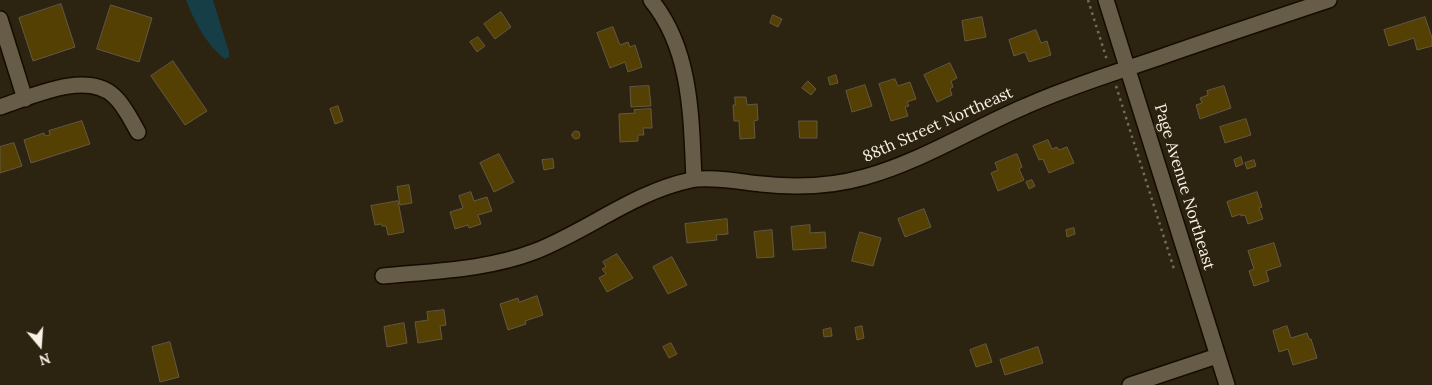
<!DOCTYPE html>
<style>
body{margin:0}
#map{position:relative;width:1432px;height:385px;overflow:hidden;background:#2c2310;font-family:Lora,serif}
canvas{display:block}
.north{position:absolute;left:15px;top:320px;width:50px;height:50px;-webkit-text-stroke:4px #2c2310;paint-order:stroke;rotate:162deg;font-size:14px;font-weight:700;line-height:20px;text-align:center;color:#f8f2e6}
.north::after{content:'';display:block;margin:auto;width:18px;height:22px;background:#f8f2e6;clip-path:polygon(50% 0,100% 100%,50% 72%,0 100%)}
</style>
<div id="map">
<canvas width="1432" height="385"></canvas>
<div class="north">N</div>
</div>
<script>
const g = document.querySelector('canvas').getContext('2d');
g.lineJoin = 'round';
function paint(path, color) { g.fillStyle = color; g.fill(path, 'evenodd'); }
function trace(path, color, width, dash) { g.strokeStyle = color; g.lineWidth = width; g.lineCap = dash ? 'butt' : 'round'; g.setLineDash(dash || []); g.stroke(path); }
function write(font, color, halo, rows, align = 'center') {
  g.font = font + ' Lora,serif'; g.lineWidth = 5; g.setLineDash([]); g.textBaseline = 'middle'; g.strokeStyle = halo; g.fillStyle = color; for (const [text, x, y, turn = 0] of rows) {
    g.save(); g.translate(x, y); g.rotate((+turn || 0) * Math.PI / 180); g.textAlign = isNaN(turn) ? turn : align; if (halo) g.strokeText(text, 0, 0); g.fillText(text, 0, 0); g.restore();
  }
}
const water = new Path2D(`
 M186,0h27l16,52v5l-4,2c-18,-13 -31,-38 -39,-59z`);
const building = new Path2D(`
 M61,4l14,43 -42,14 -14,-43z
 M111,5l41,13 -13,44 -42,-13z
 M501,12l10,15 -16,12 -11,-15z
 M773,15l9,4 -4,8 -8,-4z
 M982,17l4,20 -21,4 -3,-20z
 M1425,17l7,21v8l-15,4 -3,-12 -25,8 -5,-16z
 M613,27l7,18 8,-3 2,5 5,-2 7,22 -14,5 -3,-10 -15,6 -13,-35z
 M1036,30l5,13 6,-2 4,14 -22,7 -4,-10 -11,4 -5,-16z
 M478,37l7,9 -8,6 -7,-10z
 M173,61l34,50 -22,14 -34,-49z
 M950,63l7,15 -6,3 2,6 -3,2 2,6 -15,7 -13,-27z
 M836,75l2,8 -8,2 -2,-7z
 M895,79l3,7 12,-4 6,17 -9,3 2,4 -4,1 3,9 -17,5 -12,-37z
 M808,81l8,8 -5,6 -9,-7z
 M865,85l7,21 -20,6 -6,-21z
 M649,86l2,20 -20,1 -1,-20z
 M1224,86l7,22 -31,11 -4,-14 6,-2 -2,-5 8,-3 -1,-4z
 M735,97h11l1,8 10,-1 1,16 -4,1 1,17 -15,1 -1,-18h-5l-1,-16h2z
 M338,106l5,15 -8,3 -5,-15z
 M651,109l1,19h-9l1,7h-6v6l-18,1 -1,-28 16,-1 -1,-3z
 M1246,119l5,16 -26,8 -5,-16z
 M82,121l8,23 -59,19 -7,-23 20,-7 1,3 5,-1 -1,-4z
 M799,121h18v17h-17z
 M572 135a4 4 0 1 1 8 0a4 4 0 1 1-8 0Z
 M1048,140l4,9 5,-2 2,3 8,-3 7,16 -25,10 -6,-14 -4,1 -6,-14z
 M14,143l8,23 -22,7v-26z
 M499,154l15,28 -20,10 -14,-29z
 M1017,154l5,13 -3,2 5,11 -26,11 -7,-18 7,-3 -3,-7z
 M1241,157l2,7 -7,3 -2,-7z
 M553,159l1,9 -10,2 -2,-10z
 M1254,160l2,6 -9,3 -2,-6z
 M1032,180l3,6 -6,3 -3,-7z
 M409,185l3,18 -12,2 -3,-18z
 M471,192l3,9 13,-4 5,14 -14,4 3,9 -12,4 -1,-3 -13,4 -5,-17 13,-4 -4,-12z
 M1257,192l5,15 -3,1 4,11 -15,5 -3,-9 -4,1v-2l-9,3 -5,-15z
 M398,201l6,31 -16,3 -2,-9h-4l-1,-2 -6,1 -4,-19z
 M924,209l7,18 -26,10 -7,-18z
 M727,219l1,15 -12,1 1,5 -30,3 -2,-19z
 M810,225v8l15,-1 1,16 -33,2 -2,-23z
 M1074,228l1,6 -8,3 -1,-7z
 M772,230l2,27 -17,1 -3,-26z
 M860,232l21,6 -8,28 -21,-5z
 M1274,243l7,23 -15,5 3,10 -15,5 -5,-15 5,-2 -6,-18z
 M617,254l16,24 -26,14 -8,-14 7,-4 -4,-5 4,-2 -3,-5z
 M672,257l15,28 -19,9 -15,-27z
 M537,296l6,19 -18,6 1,3 -18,6 -8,-26 18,-6 1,4z
 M444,310l2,15 -6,1 2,13 -24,4 -3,-21 13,-2 -1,-8z
 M404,323l3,20 -20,4 -3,-20z
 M862,326l2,12 -7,2 -2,-12z
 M1287,326l4,12 16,-5 2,6h2l6,19 -24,7 -5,-16 -9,3 -6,-21z
 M831,328l1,8 -8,1 -1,-7z
 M170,342l9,35 -19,5 -8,-35z
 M671,343l6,11 -8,4 -6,-11z
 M986,344l6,18 -16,5 -6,-17z
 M1038,347l5,16 -38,12 -5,-15z`);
const path = new Path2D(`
 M1088,0l19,60
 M1116,86l58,183`);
const minor = new Path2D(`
 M651,0c41,50 40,118 43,179
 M1106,0l121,385
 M0,19l25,80
 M0,107c31,-10 86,-37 114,-11 11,10 17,24 24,36
 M383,276c52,-5 104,-6 153,-25 53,-21 98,-59 155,-71 18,-4 50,2 70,4 35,4 69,3 104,-7 57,-16 107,-48 161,-71 42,-19 88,-33 132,-48 57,-20 114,-39 171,-58
 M1130,385l87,-29`);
const streetNames = [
 ["88th Street Northeast",938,125,-24],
 ["Page Avenue Northeast",1184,187,73]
];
paint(water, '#163e46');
paint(building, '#554004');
trace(building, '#635944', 1);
trace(minor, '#140c00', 18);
trace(path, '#736b5b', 2.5, [2.5, 4]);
trace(minor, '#665c47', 15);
write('16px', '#f8f2e6', '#2c2310', streetNames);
</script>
